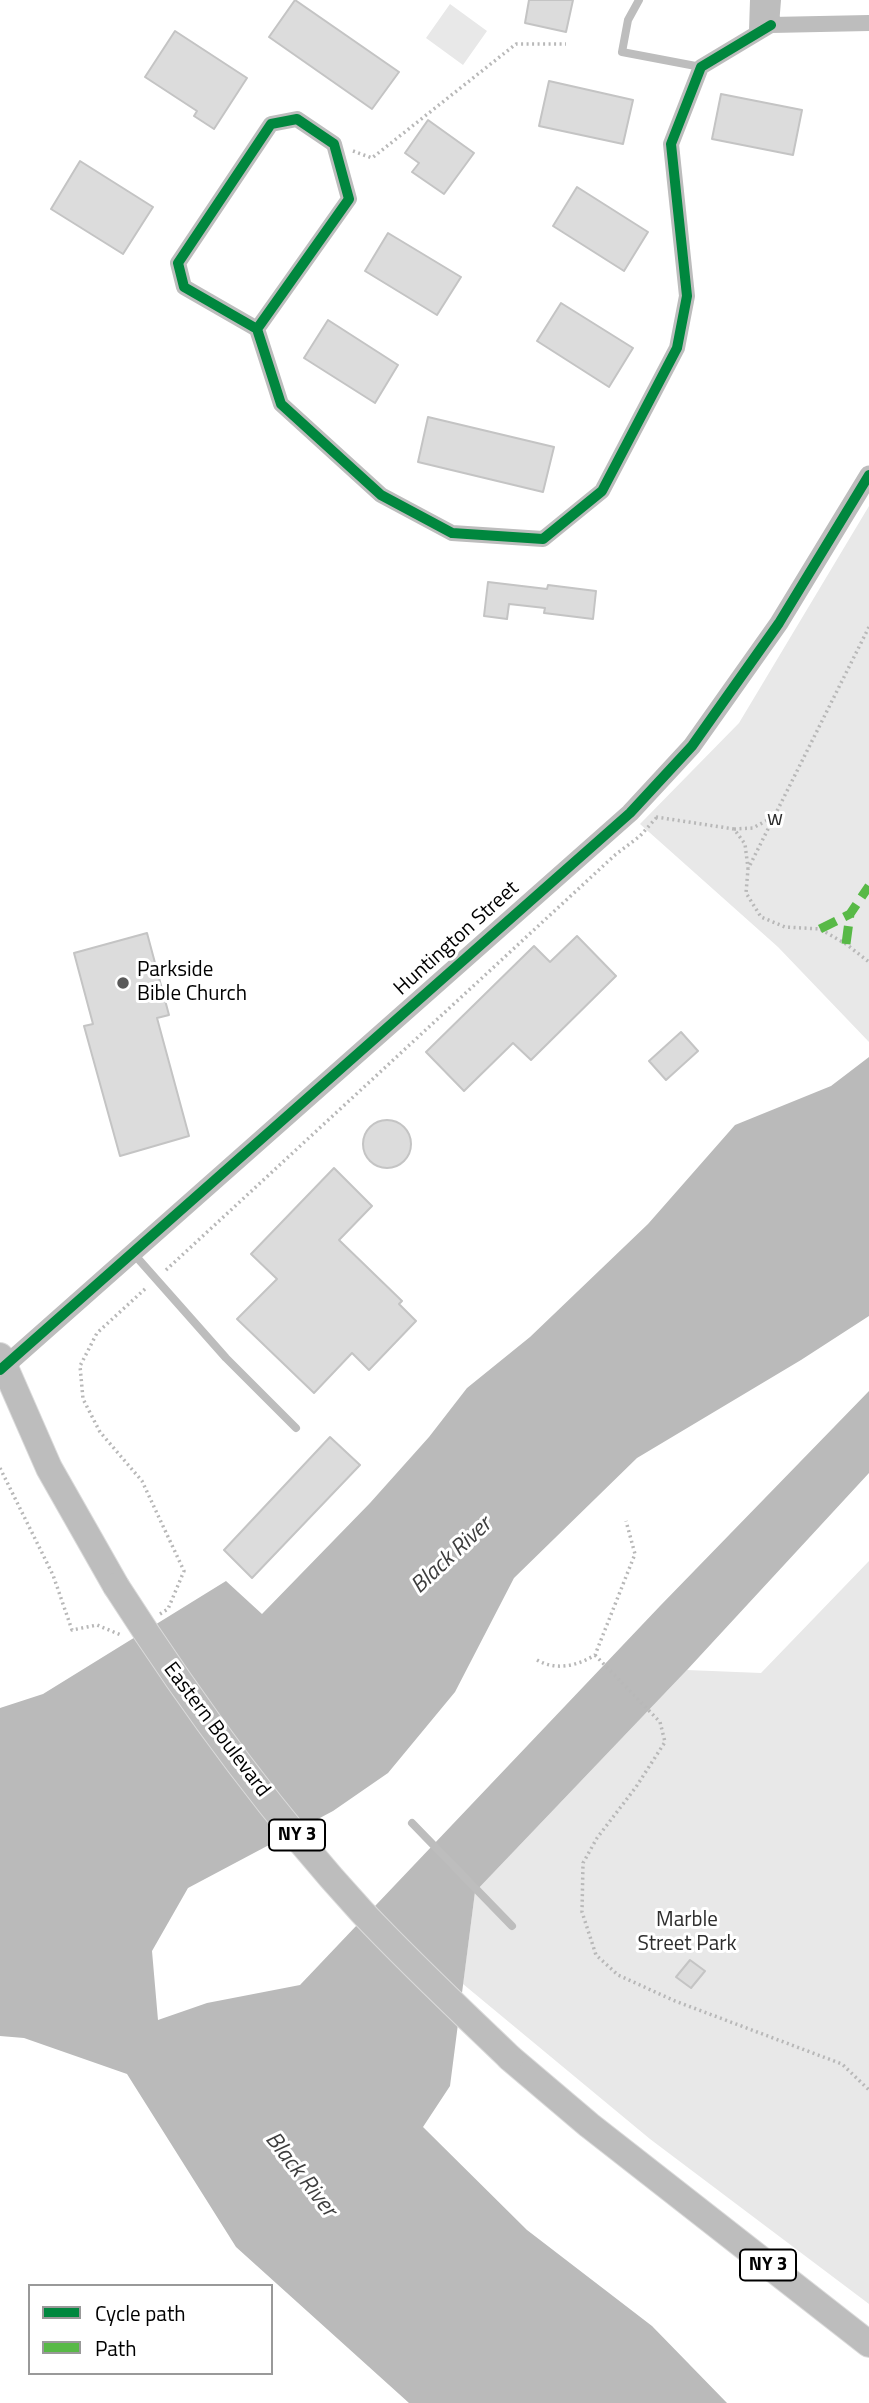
<!DOCTYPE html>
<style>
body{margin:0}
#map{position:relative;width:869px;height:2403px;overflow:hidden;background:#fff;font-family:"Titillium Web",sans-serif}
canvas{display:block}
.legend{position:absolute;left:28px;top:2284px;width:245px;height:91px;box-sizing:border-box;background:#fff;border:2px solid #999;margin:0;padding:9px 12px;list-style:none;font-size:21px;color:#000}
.legend li{display:flex;align-items:center;gap:14px;height:35px}
.legend b{width:35px;border:2px solid #999}
</style>
<div id="map">
<canvas width="869" height="2403"></canvas>
<ul class="legend">
<li><b style="height:9px;background:#00873e"></b>Cycle path</li>
<li><b style="height:9px;background:#58b947"></b>Path</li>
</ul>
</div>
<script>
const g = document.querySelector('canvas').getContext('2d');
g.lineJoin = 'round';
function paint(path, color) { g.fillStyle = color; g.fill(path, 'evenodd'); }
function trace(path, color, width, dash) { g.strokeStyle = color; g.lineWidth = width; g.lineCap = dash ? 'butt' : 'round'; g.setLineDash(dash || []); g.stroke(path); }
function write(font, color, halo, rows, align = 'center') {
  g.font = font + ' "Titillium Web",sans-serif'; g.lineWidth = 6; g.setLineDash([]); g.textBaseline = 'middle'; g.strokeStyle = halo; g.fillStyle = color; for (const [text, x, y, turn = 0] of rows) {
    g.save(); g.translate(x, y); g.rotate((+turn || 0) * Math.PI / 180); g.textAlign = isNaN(turn) ? turn : align; if (halo) g.strokeText(text, 0, 0); g.fillText(text, 0, 0); g.restore();
  }
}
const green = new Path2D(`
 M450,4l37,27 -24,34 -37,-27z
 M869,506v536l-91,-95 -138,-123 99,-101z
 M869,1561v743l-219,-165 -187,-155 12,-92 212,-222 74,3z`);
const water = new Path2D(`
 M869,1057v259l-68,44 -164,98 -123,120 -59,114 -67,81 -55,38 -145,77 -36,63 6,69 49,-17 93,-18 360,-379 209,-215v82l-182,197 -212,222 -25,194 -27,41 104,103 125,96 75,77h-318l-173,-156 -109,-173 -103,-36 -24,-2v-328l43,-14 183,-113 36,33 108,-111 59,-66 38,-49 63,-51 118,-113 87,-99 96,-39z`);
const building = new Path2D(`
 M295,0l104,72 -27,37 -103,-72z
 M529,0h44l-7,32 -41,-9z
 M175,31l72,47 -33,51 -20,-13 3,-5 -52,-34z
 M549,81l84,19 -10,44 -84,-18z
 M721,94l81,16 -9,45 -81,-16z
 M428,120l46,33 -30,41 -32,-22 7,-9 -14,-10z
 M80,161l73,46 -30,47 -72,-45z
 M577,187l71,45 -24,39 -71,-45z
 M388,233l73,44 -24,38 -72,-44z
 M561,303l72,45 -24,39 -72,-46z
 M328,320l70,45 -23,38 -71,-45z
 M428,417l126,30 -11,45 -125,-30z
 M488,582l59,7 1,-4 48,6 -3,28 -49,-6 1,-5 -36,-4 -2,15 -23,-3z
 M147,933l22,82 -12,3 32,118 -69,20 -36,-130 9,-2 -19,-71z
 M577,936l39,40 -85,84 -18,-17 -49,48 -38,-39 108,-106 16,16z
 M681,1032l17,19 -32,29 -17,-19z
 M363 1144a24 24 0 1 1 48 0a24 24 0 1 1-48 0Z
 M334,1168l38,38 -33,34 63,61 -3,3 17,17 -47,49 -17,-17 -38,40 -77,-74 40,-40 -26,-25z
 M330,1437l30,28 -108,113 -28,-28z
 M690,1960l15,11 -14,17 -15,-11z`);
const path = new Path2D(`
 M353,151l19,7 144,-114h50
 M869,627l-121,242 -2,24 15,24 24,10 35,2 26,15 23,18
 M656,817l78,12 11,15 3,24
 M734,829l19,-1 18,-10
 M166,1270l449,-415 25,-19 17,-19
 M145,1289l-48,44 -17,33 3,33 17,33 42,49 42,90 -16,38 -8,5
 M0,1468l53,107 19,55 25,-5 24,10
 M595,1655l65,67 5,20 -29,45 -39,51 -14,25 -1,49 14,43 22,20 57,26 167,63 27,26
 M537,1660c19,11 40,6 58,-5l40,-101 -9,-33`);
const service = new Path2D(`
 M639,0l-11,20 -6,32 79,15
 M133,1253l93,105 70,70
 M412,1823l100,103`);
const minor = new Path2D(`
 M773,0l-2,25 98,-2
 M757,31l1,-31
 M257,329l92,-130 -15,-55 -37,-25 -26,5 -93,139 6,24 73,42 24,75 100,91 71,38 91,6 59,-48 75,-143 10,-52 -16,-152 30,-77 70,-42`);
const tertiary = new Path2D(`
 M4,1367l626,-554 62,-67 87,-123 90,-148`);
const primary = new Path2D(`
 M0,1356l49,112 67,118
 M510,2058l79,67 280,219`);
const primaryBridge = new Path2D(`
 M116,1586c73,114 154,226 246,326 48,51 98,98 148,146`);
const quiet = new Path2D(`
 M820,929l30,-15 19,-28
 M846,944l4,-30`);
const cycleway = new Path2D(`
 M257,329l92,-130 -15,-55 -37,-25 -26,5 -93,139 6,24 73,42 24,75 100,91 71,38 91,6 59,-48 75,-143 10,-52 -16,-152 30,-77 70,-42
 M0,1370l630,-557 62,-67 87,-123 90,-148`);
const markers = [
 [123,983,7,"#595959"]
];
const shields = [
 [297,1835,56],
 [768,2265,56]
];
const shieldNames = [
 ["NY 3",297,1835],
 ["NY 3",768,2265]
];
const parkNames = [
 ["w",775,820],
 ["Marble",687,1921],
 ["Street Park",687,1945]
];
const streetNames = [
 ["Huntington Street",457,939,-42],
 ["Eastern Boulevard",216,1730,53]
];
const poiNames = [
 ["Parkside",137,971],
 ["Bible Church",137,995]
];
const waterNames = [
 ["Black River",452,1556,-43],
 ["Black River",300,2175,52]
];
paint(green, '#e8e8e8');
paint(water, '#bababa');
paint(building, '#dcdcdc');
trace(building, '#c4c4c4', 2);
trace(primary, '#dbdbdb', 28);
trace(path, '#b8b8b8', 3.5, [2, 3.5]);
trace(service, '#bdbdbd', 8);
trace(minor, '#bdbdbd', 16);
trace(tertiary, '#bdbdbd', 19);
trace(primary, '#bdbdbd', 26);
trace(primaryBridge, '#dbdbdb', 28, []);
trace(primaryBridge, '#bdbdbd', 26);
trace(quiet, '#58b947', 9, [18, 9]);
trace(cycleway, '#00873e', 10);
for (const [x, y, r, color] of markers) { const dot = new Path2D(); dot.arc(x, y, r, 0, 2 * Math.PI); g.fillStyle = color; g.fill(dot); trace(dot, '#fff', 2.5); }
for (const [x, y, w] of shields) { const box = new Path2D(); box.roundRect(x - w / 2, y - 15.5, w, 31, 5); g.fillStyle = '#fff'; g.fill(box); trace(box, '#000', 2); }
write('bold 19px', '#000', null, shieldNames);
write('21px', '#2d2d2d', '#fff', parkNames);
write('21px', '#000', '#fff', streetNames);
write('21px', '#000', '#fff', poiNames, 'left');
write('italic 23px', '#3e3e3e', '#fff', waterNames);
</script>
